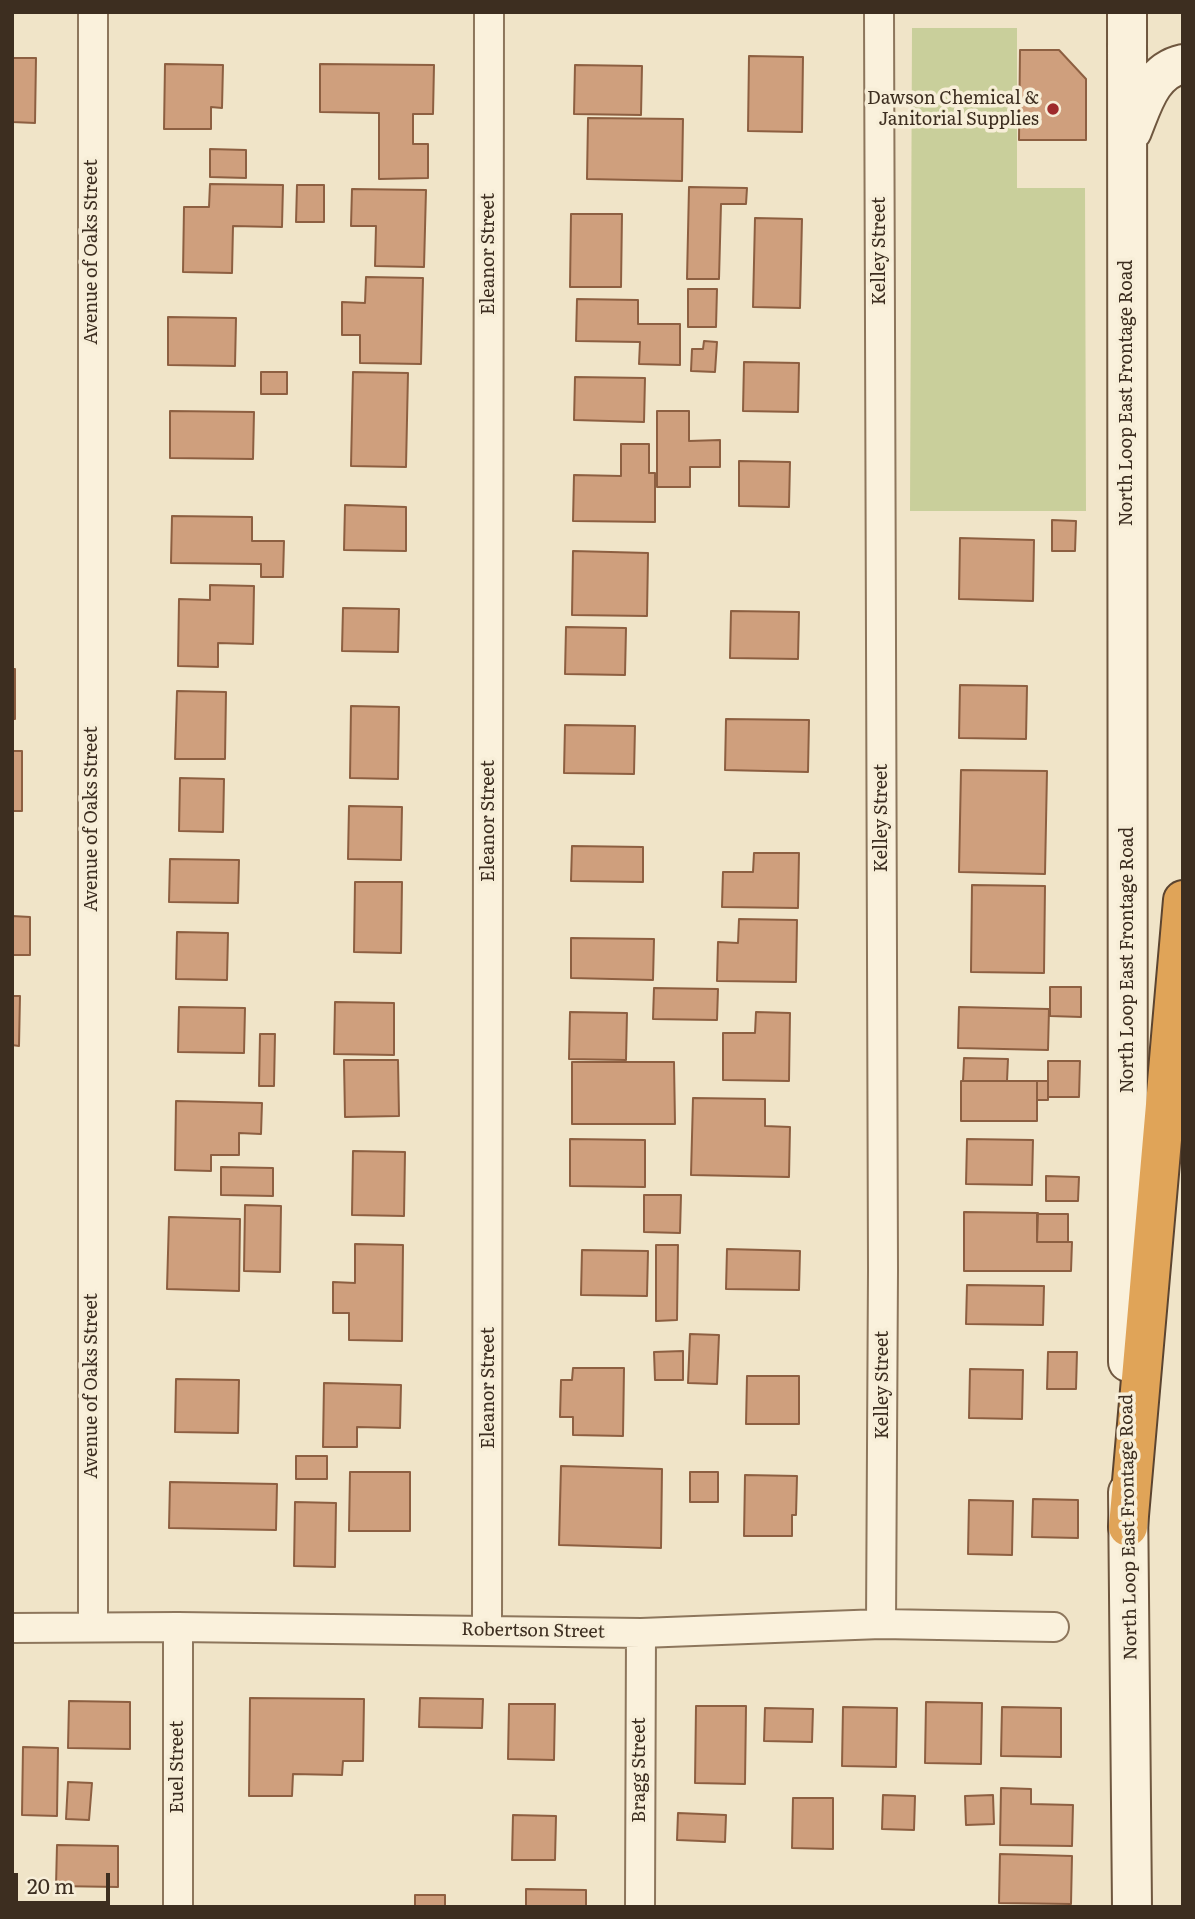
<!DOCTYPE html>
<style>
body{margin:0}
#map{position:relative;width:1195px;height:1919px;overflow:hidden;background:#f0e4c8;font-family:Literata,serif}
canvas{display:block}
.frame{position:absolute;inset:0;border:14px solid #3d2e20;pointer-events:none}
.scale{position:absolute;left:14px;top:1873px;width:96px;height:32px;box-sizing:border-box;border:4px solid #3d2e20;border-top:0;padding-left:9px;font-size:21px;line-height:24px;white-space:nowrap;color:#3d2e20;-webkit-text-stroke:5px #f7eed8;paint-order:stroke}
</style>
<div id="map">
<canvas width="1195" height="1919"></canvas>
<div class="frame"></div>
<div class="scale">20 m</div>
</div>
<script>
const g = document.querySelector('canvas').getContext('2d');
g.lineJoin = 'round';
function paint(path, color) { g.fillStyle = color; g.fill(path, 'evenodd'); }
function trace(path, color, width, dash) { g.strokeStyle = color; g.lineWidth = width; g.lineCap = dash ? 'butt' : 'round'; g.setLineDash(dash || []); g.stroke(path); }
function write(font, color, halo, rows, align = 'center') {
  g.font = font + ' Literata,serif'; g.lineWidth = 7; g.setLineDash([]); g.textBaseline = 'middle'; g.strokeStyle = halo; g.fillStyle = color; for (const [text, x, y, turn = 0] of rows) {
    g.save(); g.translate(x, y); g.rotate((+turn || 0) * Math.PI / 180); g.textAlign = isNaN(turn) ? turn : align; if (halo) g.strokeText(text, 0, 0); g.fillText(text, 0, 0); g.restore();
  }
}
const green = new Path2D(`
 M912,28h105v160h68l1,323h-176z`);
const building = new Path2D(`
 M1020,50h39l27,29v61h-67z
 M749,56l54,1 -1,75 -54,-1z
 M12,58h24l-1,65 -23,-1z
 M165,64l58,1 -1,43 -11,-1v22h-47z
 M320,64l114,1 -1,49h-20v30h15v34l-49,1v-66l-59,-1z
 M575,65l67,1 -1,49 -67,-1z
 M588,118l95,1 -1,62 -95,-2z
 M210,149l36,1v28l-36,-1z
 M210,184l73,1 -1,42 -49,-1 -1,47 -49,-1 1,-65h25z
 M297,185h27v37h-28z
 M689,187l58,1 -1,16h-25l-2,75h-32z
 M352,189l74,1 -2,77 -49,-1 1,-40h-25z
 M571,214h51l-1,73h-51z
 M755,218l47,1 -2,89 -47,-1z
 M366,277l57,1 -2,86 -61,-1v-28h-18v-33l23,1z
 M688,289h29l-1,38h-28z
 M577,299l61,1v24h42v41l-41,-1 1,-22 -64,-1z
 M168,317l68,1 -1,48 -67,-1z
 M704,341l13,1 -2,30 -24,-1 1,-22h11z
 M744,362l55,1 -1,49 -55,-1z
 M261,372h26v22h-26z
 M353,372l55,1 -2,94 -55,-1z
 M575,377l70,1 -1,44 -70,-2z
 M170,411l84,1 -1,47 -83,-1z
 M657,411h32v30l31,-1v27h-30v20h-33z
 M621,444h28v29h6v49l-82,-1 1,-46 47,1z
 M739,461l51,1 -1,45 -50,-1z
 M345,505l61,2v44l-62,-1z
 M172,516l80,1v24h32l-1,36h-22v-13l-90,-1z
 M1052,520l24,1 -1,30h-23z
 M960,538l74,2 -1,61 -74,-2z
 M573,551l75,2 -1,63 -75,-1z
 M210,585l44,1 -1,58 -35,-1v24l-40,-1 1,-67 31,1z
 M343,608l56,1 -1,43 -56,-1z
 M731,611l68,1 -1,47 -68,-1z
 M566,627l60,1 -1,47 -60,-1z
 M12,669h3v50h-3z
 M960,685l67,1 -1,53 -67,-1z
 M177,691l49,1 -1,67h-50z
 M351,706l48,1 -1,72 -48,-1z
 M726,719l83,1 -1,52 -83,-2z
 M565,725l70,1 -1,48 -70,-1z
 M12,751h10v60h-10z
 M961,770l86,1 -2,103 -86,-2z
 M180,778l44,1 -1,53 -44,-1z
 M349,806l53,1 -1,53 -53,-1z
 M572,846l71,1v35l-72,-1z
 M754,853h45l-1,55 -76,-1 1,-35h30z
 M170,859l69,1 -1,43 -69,-1z
 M355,882h47l-1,71 -47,-1z
 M972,885l73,1 -1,87 -73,-1z
 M12,916l18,1v38h-18z
 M739,919l58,1 -1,62 -79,-1 1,-39 20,1z
 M177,932l51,1 -1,47 -51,-1z
 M571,938l83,1 -1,41 -82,-2z
 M1050,987h31v30l-31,-1z
 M654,988l64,1 -1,31 -64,-1z
 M12,996h8l-1,50 -7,-1z
 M335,1002l59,1v52l-60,-1z
 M179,1007l66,1 -1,45 -66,-1z
 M959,1007l90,2 -1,41 -90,-2z
 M570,1012l57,1 -1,47 -57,-1z
 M756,1012l34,1 -1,68 -66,-1v-47h32z
 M260,1034h15l-1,52h-15z
 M964,1058l44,1 -1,22h-44z
 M344,1060h54l1,56 -54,1z
 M1048,1061h32l-1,36h-31z
 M572,1062h102l1,62h-103z
 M961,1081h76v40h-76z
 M1037,1081h11v19h-11z
 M693,1098l72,1v27l25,1 -1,50 -98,-2z
 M176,1101l86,2 -1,31 -22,-1v22h-28v16l-36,-1z
 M570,1139l75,1v47l-75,-1z
 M967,1139l66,1 -1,45 -66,-1z
 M353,1151l52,1 -1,64 -52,-1z
 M221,1167l52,1v28l-52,-1z
 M1046,1176l33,1 -1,24h-32z
 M644,1195h37l-1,38 -36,-1z
 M245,1205l36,1 -1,66 -36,-1z
 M964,1212l74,1 -1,29h35l-1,29h-107z
 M1037,1214h31v28h-31z
 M169,1217l71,2 -1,72 -72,-2z
 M355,1244l48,1 -1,96 -53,-1v-27h-16v-31l22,1z
 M656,1245h22l-1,75 -21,1z
 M727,1249l73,2 -1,39 -73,-1z
 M582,1250l66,1 -1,45 -66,-1z
 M967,1285l77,1 -1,39 -77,-1z
 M690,1334l29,1 -2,49 -29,-1z
 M683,1351v29h-28l-1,-28z
 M1048,1352h29l-1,37h-29z
 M573,1368h51l-1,68 -50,-1v-18h-13l1,-37h11z
 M970,1369l53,1 -1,49 -53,-1z
 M747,1376h52v48h-53z
 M176,1379l63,1 -1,53 -63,-1z
 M324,1383l77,2 -1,43 -43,-1v20h-34z
 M296,1456h31v23h-31z
 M561,1466l101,3 -1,79 -102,-3z
 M350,1472h60v59h-61z
 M690,1472h28v30h-28z
 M745,1475l52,1 -1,39h-4v21h-48z
 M170,1482l107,2 -1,46 -107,-2z
 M1033,1499l45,1v38l-46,-1z
 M969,1500l44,1 -1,54 -44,-1z
 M295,1502l41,1 -1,64 -41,-1z
 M250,1698l114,1 -1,62h-20l-1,14 -49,-1 -1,22h-43z
 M420,1698l63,1 -1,29 -63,-1z
 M69,1701l61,1v47l-62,-1z
 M926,1702l56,1 -1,61 -56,-1z
 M509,1704h46l-1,56 -46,-1z
 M696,1706h50l-1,78 -50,-1z
 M843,1707l54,1 -1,59 -54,-1z
 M1002,1707l59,1v49l-60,-1z
 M765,1708l48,1 -1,33 -48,-1z
 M23,1747l35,1 -1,68 -35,-1z
 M68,1782l24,1 -3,37 -23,-1z
 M1001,1788l30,1v15l42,1 -1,41 -72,-1z
 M883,1795l32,1 -1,34 -32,-1z
 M993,1795l1,29 -28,1 -1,-29z
 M793,1798h40v51l-41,-1z
 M678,1813l48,2 -1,27 -48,-2z
 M513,1815l43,1 -1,44h-43z
 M57,1845l61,1v41l-62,-1z
 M1000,1854l72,2 -1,48 -72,-1z
 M526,1889l60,1v17h-60z
 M415,1895h30v12h-30z`);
const minor = new Path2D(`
 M93,12v1615
 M879,12l4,1258 -2,354
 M12,1628l166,-1 463,6 240,-9 173,3
 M487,1630l2,-1618
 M178,1907v-280
 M640,1907l1,-274`);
const secondary = new Path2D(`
 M1127,12l1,1350
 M1132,131c11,-27 19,-60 51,-67
 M1128,1492l4,415`);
const motorway = new Path2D(`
 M1128,1527l55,-627`);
const markers = [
 [1053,109,7,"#9e2a2b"]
];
const poiNames = [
 ["Dawson Chemical &",1039,99],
 ["Janitorial Supplies",1039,120]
];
const streetNames = [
 ["Kelley Street",880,251,-90],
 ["Avenue of Oaks Street",92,252,-90],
 ["Eleanor Street",489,254,-90],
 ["North Loop East Frontage Road",1127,393,-90],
 ["Kelley Street",882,818,-90],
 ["Avenue of Oaks Street",92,819,-90],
 ["Eleanor Street",489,821,-90],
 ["North Loop East Frontage Road",1128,960,-90],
 ["Kelley Street",883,1385,-90],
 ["Avenue of Oaks Street",92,1386,-90],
 ["Eleanor Street",489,1388,-90],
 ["North Loop East Frontage Road",1129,1527,-91],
 ["Robertson Street",533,1631,1],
 ["Euel Street",178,1767,-90],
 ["Bragg Street",640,1770,-90]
];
paint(green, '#c9cf9b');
paint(building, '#cf9f7d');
trace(building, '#8d5f41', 2);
trace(minor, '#8d765c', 32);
trace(secondary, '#6f573f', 42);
trace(motorway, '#5b4430', 42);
trace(minor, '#faf1dc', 28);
trace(secondary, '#faf1dc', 38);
trace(motorway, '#e0a458', 38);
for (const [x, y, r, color] of markers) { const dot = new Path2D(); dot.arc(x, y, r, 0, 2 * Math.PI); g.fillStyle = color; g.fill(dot); trace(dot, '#f7eed8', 2.5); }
write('18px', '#3d2e20', '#f7eed8', poiNames, 'right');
write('18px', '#3d2e20', '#f7eed8', streetNames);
</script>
